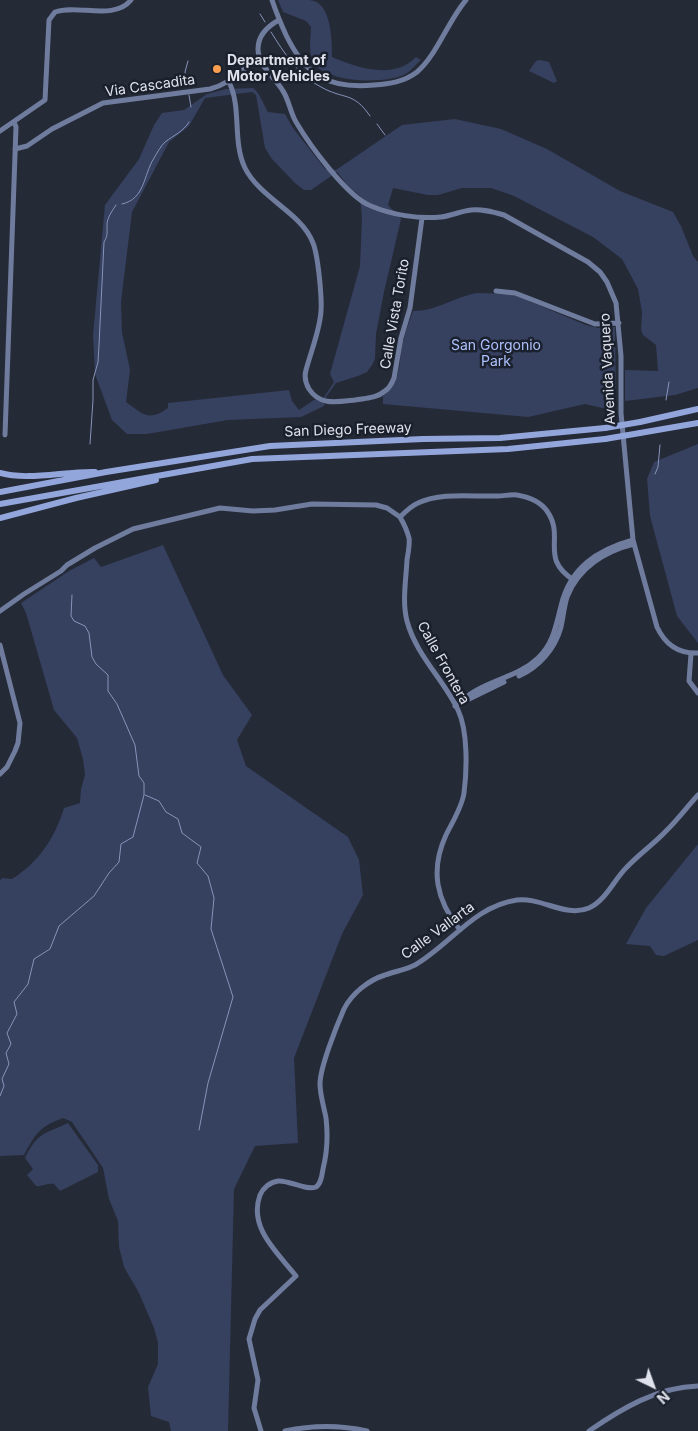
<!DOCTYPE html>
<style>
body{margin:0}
#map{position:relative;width:698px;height:1431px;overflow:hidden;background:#252a37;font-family:Inter,sans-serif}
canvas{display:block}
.north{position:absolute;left:628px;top:1361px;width:50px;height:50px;-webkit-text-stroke:4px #1b202d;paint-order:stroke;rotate:138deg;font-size:14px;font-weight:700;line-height:20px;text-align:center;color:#dfe2eb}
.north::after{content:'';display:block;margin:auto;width:18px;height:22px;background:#dfe2eb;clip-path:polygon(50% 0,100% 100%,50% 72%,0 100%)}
</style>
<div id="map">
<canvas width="698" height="1431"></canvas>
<div class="north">N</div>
</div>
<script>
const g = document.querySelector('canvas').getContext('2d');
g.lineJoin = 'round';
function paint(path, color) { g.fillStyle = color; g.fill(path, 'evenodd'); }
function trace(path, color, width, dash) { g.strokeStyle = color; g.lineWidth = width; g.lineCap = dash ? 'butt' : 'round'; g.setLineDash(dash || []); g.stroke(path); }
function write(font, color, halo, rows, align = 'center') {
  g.font = font + ' Inter,sans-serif'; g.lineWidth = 5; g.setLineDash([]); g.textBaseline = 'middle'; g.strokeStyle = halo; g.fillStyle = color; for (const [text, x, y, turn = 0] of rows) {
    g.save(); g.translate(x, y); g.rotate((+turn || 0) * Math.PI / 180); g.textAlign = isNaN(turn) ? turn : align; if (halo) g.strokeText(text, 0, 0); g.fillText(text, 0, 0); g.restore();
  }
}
const green = new Path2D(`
 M278,0c10,0 21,0 31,0 23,1 23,41 23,57 26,11 62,23 84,0l5,3c-5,4 -9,10 -14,13 -18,12 -79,10 -92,-9 -8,-11 -4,-24 -4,-37l-5,-6 -23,-9z
 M540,60l9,2 8,19 -3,2 -25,-12 7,-10z
 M253,88c6,3 11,18 15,24l17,2 8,14 32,41 11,1 66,-45 53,-6 46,10 46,20 73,42 53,21 8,14 12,30 5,6v126l-23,7 -50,6v-31l33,1 -2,-26 -13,-10 -2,-5 1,-18 -4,-23 -16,-30 -29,-22 -79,-41 -23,-8h-29l-24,7h-10l-35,-7 -5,17 13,14 -17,73 -8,42 -1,25 -3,6 -5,7 -9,4 -22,7 -10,14 -2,9 -23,11 -73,3 -81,14h-20l-15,-14 -17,-46 -2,-39 12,-130 34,-46 15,-34 8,-12 22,-3 23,-16 19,-5zM252,92l4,3 9,53 7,11 23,24 9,7h7l26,-18 12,15 11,9 2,23 -2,47 -30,108 4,8 -10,15 -10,3 -15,10 -7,-9 -3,-11 -121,13v5c-20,14 -25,6 -42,-6l4,-32 -8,-38 -1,-30 11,-90 37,-70 20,-16 16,-28z
 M477,293l35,1 74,31 12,3 17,-1 1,79 -14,2 -17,-4 -57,13 -145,-13v-8c20,-16 15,-36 21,-58 2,-9 6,-18 9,-27 24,0 41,-14 64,-18z
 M698,444v199l-21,-27 -27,-100 -3,-37 7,-17z
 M163,545l60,130 29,40 -15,25 9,26 102,71 11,23 4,35 -21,39 -48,124 4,85 -43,3 -21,43 -6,242h-57l-2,-9 -18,-6 -3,-29 10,-23v-21l-4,-15 -15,-35 -15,-26 -5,-20 -1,-26 -9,-22 -6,-31 -31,-46 -9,-4c-24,9 -27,15 -39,37l-24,1v-275l2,-3 10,1c26,-16 43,-41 52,-71l16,-5 1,-14 4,-14 -2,-16 -6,-21 -23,-28 -28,-97 -5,-10 48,-32 25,-13 7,9z
 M698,844v96l-34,16 -8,-1 -6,-9 -24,-2 20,-36z
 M68,1123l30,42v7l-38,19 -6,-7c-8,-1 -12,3 -18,2l-9,-11 6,-6 -8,-11c12,-25 19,-24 43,-35z`);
const stream = new Path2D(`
 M260,14l5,8
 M271,32c13,21 28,44 50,55 23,13 32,4 49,29
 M187,86l-2,-14 3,-11
 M189,95l2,12
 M377,124l8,11
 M122,204c23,-5 21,-28 32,-46 3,-5 6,-11 11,-16 9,-7 18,-10 24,-20
 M666,400l3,-18
 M90,444l3,-44v-20l5,-18 1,-17 5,-103c4,-7 3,-9 3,-17 0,-7 5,-14 9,-20
 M655,474l3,-7 2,-22
 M145,795l14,6 7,11 12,7 4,14 19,14 -4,16 11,13 6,22 -3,31 22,68 -25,86 -9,47
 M0,1096l4,-10 -2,-7 7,-15 -3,-11 5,-9 -4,-11 10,-19 -3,-12 14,-18 6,-25 16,-10 9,-23 35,-30 15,-23 10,-11 2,-18 12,-7 11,-42v-12l-5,-7 -4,-31 -18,-41 -9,-13v-16l-12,-11 -4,-7 -3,-24 -4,-7 -11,-5 -3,-5 1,-21`);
const secondary = new Path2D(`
 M272,0c4,12 9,24 14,35 20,41 42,54 88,50 15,-1 30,-3 43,-13 20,-17 31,-51 49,-72
 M279,20c-11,6 -21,15 -21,29 0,17 17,28 25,42 6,9 7,21 13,31 13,22 51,75 75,84 21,9 47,13 70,11 10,-1 20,-6 30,-7 12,-1 22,2 33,5l84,47 12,10 7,10 9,21 5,53v57l12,127 24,87c8,17 21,27 41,26
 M229,82c13,26 3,59 16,86 11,22 36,36 53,53 6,6 12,14 15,22 5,12 9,54 8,68 -1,19 -10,40 -15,59 -2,7 -1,12 3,19 11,17 28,13 46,11 11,-2 22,-2 30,-9 5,-3 7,-8 9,-13l7,-40 9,-30 12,-90
 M0,131l45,-31 4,-80 6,-8c23,-8 59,9 76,-12
 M15,149l12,-3 25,-17 51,-26 107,-14c23,-6 30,-20 50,-31
 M496,291l19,2 80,31 24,-1
 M5,435l11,-308 -2,-5
 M0,611l24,-17 37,-23 6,-6 28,-17 38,-19 87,-21 33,3 22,-1 37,-6 64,1 11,3 13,9
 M0,645l20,78 -2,20 -3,8 -8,16 -7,7
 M691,654l-2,27 9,12
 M519,676c20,-9 36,-27 42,-49 2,-9 3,-20 6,-30 11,-29 38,-46 67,-53
 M463,702l41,-20
 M455,706c7,-6 14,-12 22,-16 21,-12 43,-15 61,-32 15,-14 18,-32 23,-52 9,-38 36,-56 72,-66
 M460,930c-24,-30 -30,-60 -14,-95 7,-14 16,-28 18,-42 3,-23 4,-62 -6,-83 -14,-30 -42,-55 -51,-89 -5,-19 -1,-41 0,-61 1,-7 3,-15 2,-22 -2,-8 -5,-14 -9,-21 5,-5 11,-11 18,-14 23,-11 55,-6 80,-7 6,0 13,-2 19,-1 11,2 23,6 30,16 19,27 -9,47 28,70
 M261,1431l-7,-23 4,-28 -9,-41 6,-20 5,-9 36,-34c-18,-23 -48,-48 -36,-81 3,-7 10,-13 18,-14 11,-1 29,10 38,6 5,-3 6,-12 7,-18 4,-16 5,-34 3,-51 -2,-11 -6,-23 -6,-34 0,-17 17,-59 24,-75 8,-16 25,-29 41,-34 11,-4 20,-5 30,-10 35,-20 59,-59 102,-65 24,-3 49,18 72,8 17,-8 25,-28 37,-40 13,-14 28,-24 41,-38 11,-11 20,-23 31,-35
 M285,1431c28,-6 55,-6 82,0
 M589,1431c32,-22 68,-44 109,-45`);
const highway = new Path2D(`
 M640,422l58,-13
 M640,433l58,-10
 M0,473c27,8 66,-2 95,-1
 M0,492l106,-20 164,-26 153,-7 77,-1 105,-10
 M0,504l252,-45 256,-10 97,-10
 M0,518l76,-20 80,-18`);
const highwayBridge = new Path2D(`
 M605,428l35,-6
 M605,439l35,-6`);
const markers = [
 [217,69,5,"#fa9f4f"]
];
const poiNames = [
 ["Department of",227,61],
 ["Motor Vehicles",227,77]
];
const streetNames = [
 ["Via Cascadita",150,86,-8],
 ["Calle Vista Torito",395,314,-80],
 ["Avenida Vaquero",608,369,-93],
 ["San Diego Freeway",348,430,-2],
 ["Calle Frontera",443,663,61],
 ["Calle Vallarta",438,931,-36]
];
const parkNames = [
 ["San Gorgonio",496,346],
 ["Park",496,362]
];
paint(green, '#36405f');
trace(stream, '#8794ba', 1);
trace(secondary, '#6f7c9e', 5);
trace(highway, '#93a6dc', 6);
trace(highwayBridge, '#93a6dc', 6);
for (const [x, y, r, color] of markers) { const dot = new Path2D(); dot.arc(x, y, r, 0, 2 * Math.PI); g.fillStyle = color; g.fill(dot); trace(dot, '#1b202d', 2); }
write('bold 14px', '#dfe2eb', '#1b202d', poiNames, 'left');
write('14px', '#dfe2eb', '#1b202d', streetNames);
write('14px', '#adc2fe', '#1b202d', parkNames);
</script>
